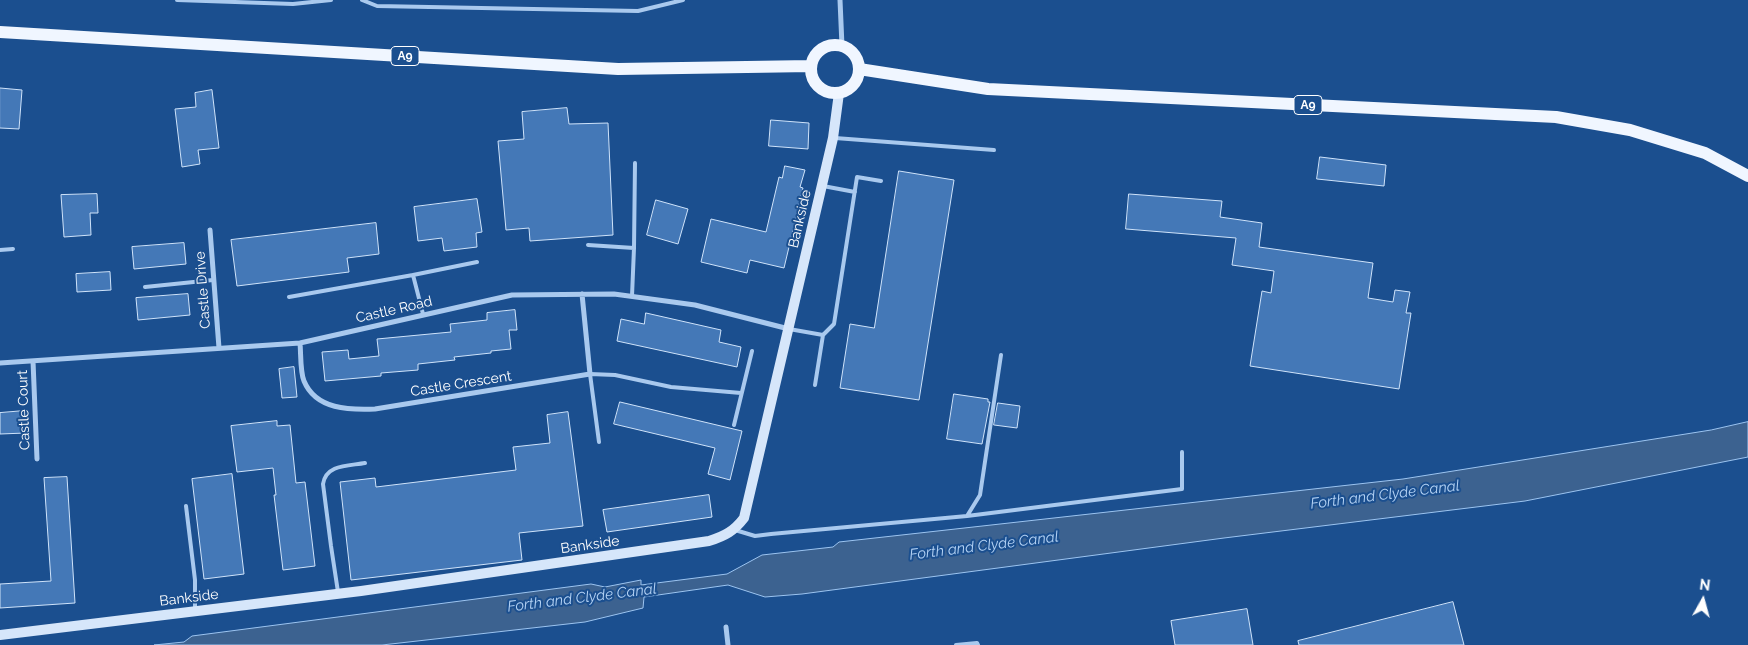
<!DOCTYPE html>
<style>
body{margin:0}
#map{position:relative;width:1748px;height:645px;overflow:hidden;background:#1b4f8f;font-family:Raleway,sans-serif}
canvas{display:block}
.north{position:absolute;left:1678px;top:575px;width:50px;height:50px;-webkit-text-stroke:4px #1b4f8f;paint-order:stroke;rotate:7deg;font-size:14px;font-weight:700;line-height:20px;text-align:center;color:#fff}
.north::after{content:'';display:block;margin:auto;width:18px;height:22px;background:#fff;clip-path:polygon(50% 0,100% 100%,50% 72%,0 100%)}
</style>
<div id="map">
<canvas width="1748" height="645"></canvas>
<div class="north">N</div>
</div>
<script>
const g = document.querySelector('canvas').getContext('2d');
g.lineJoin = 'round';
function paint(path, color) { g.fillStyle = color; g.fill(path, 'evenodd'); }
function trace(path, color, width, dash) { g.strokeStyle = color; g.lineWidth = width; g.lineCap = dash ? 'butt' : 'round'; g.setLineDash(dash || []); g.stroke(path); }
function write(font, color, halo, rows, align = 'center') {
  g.font = font + ' Raleway,sans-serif'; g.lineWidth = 4; g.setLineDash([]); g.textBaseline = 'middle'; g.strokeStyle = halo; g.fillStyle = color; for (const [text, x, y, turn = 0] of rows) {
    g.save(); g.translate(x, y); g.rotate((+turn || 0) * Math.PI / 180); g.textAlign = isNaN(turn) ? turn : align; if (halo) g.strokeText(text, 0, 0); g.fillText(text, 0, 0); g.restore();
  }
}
const water = new Path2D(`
 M1748,422v35l-223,44 -301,37 -422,56 -37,3 -37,-12 -84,12 -1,11 -58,14 -203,23h-228l30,-3 8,-6 399,-52 14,3 36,-7v5l86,-11 35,-19 71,-8 6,-5 564,-63 308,-49z`);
const building = new Path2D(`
 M0,88l22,2 -3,39 -19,-1z
 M212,90l7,58 -21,2 2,14 -18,3 -7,-58 21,-2 -1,-14z
 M567,108l2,16 39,-1 5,112 -83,6 -1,-13 -23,2 -8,-89 26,-2 -2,-27z
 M771,120l38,3 -1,26 -39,-3z
 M1320,157l66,8 -2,21 -67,-7z
 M785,166l20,4 -5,17 3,1 -19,80 -34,-8 -3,13 -46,-11 10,-43 55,13 13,-55 3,1z
 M899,171l55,9 -35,220 -79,-12 10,-64 24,4z
 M97,194l1,19h-8l1,22 -27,2 -3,-42z
 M1129,194l93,7 -2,16 42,6 -3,24 114,16 -5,35 25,4 2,-12 15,2 -4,21h5l-12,76 -149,-23 12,-75 9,2 3,-22 -42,-6 4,-27 -110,-9z
 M477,199l5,33 -6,1 1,14 -33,4 -2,-13 -24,3 -4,-34z
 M656,200l32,9 -10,35 -31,-9z
 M376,223l3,31 -32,4 2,14 -112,14 -6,-46z
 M184,243l2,21 -52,5 -2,-22z
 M110,272l1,18 -34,2 -1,-18z
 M188,294l2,21 -52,5 -2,-22z
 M515,310l2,20h-8l2,19 -20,2v2l-37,4 1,3 -37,4v6l-37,3v3l-56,5 -3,-29 26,-2 1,9 30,-3 -2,-17 74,-7 -1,-8 37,-4v-7z
 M646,313l75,17 -2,12 22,5 -4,20 -120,-26 4,-22 23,5z
 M294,367l3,30 -15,1 -3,-29z
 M954,394l34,5v3h2l-8,42 -35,-5z
 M620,402l122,29 -12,49 -22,-6 7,-26 -101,-24z
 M998,403l22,3 -3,22 -23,-3z
 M24,411l2,22 -26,1v-21z
 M568,412l15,114 -64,7 3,27 -171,20 -11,-98 35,-4 1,9 140,-17 -3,-23 37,-4 -3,-28z
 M277,421v5l13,-1 6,58 9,-1 10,84 -32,4 -9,-75h2l-3,-27 -36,4 -6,-46z
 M232,474l12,100 -40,5 -12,-100z
 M67,477l8,126 -75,5v-24l51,-3 -7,-103z
 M709,495l3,22 -105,15 -4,-22z
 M1453,602l11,43h-165l-1,-4z
 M1247,609l6,36h-78l-4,-24z`);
const lane = new Path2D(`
 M177,0l116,4 38,-4
 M362,0l15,6 261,5 45,-11
 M835,138l159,12
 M823,186l32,6
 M588,245l46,3 -2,48
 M634,248l1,-85
 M0,250l13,-1
 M413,275l64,-13
 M145,287l68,-7
 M289,297l124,-22 10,39
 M789,329l34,6
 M815,385l8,-50 11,-11 23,-147 24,4
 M734,425l18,-74
 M599,442l-9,-68 25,1 56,12 70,6
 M186,506l9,74v29
 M967,516l215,-27v-37
 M735,530l20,6 16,-2 196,-18 13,-21 21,-140
 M338,592l-7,-46 -8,-62c3,-20 26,-18 42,-21
 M956,645l21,-2 1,2`);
const street = new Path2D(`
 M840,0l2,46
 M210,230l9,118
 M300,343c1,10 0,29 4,38 12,29 46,29 71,28l215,-35 -8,-80
 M33,361l4,98
 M0,363l300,-20 212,-48 102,-1 81,11 94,24
 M726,627l2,18`);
const secondary = new Path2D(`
 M0,635l361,-44 348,-50c16,-5 25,-10 35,-23l89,-380 6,-45`);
const primary = new Path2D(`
 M0,32l618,37 193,-3
 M811 69a24 24 0 1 1 48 0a24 24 0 1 1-48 0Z
 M859,69l129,20 568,28 74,13 75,23 43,23`);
const shields = [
 [405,56,28],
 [1308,105,28]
];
const shieldNames = [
 ["A9",405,56],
 ["A9",1308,105]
];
const streetNames = [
 ["Bankside",800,219,-77],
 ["Castle Drive",203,290,-94],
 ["Castle Road",394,310,-13],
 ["Castle Crescent",461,384,-9],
 ["Castle Court",24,410,-92],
 ["Bankside",590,545,-8],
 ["Bankside",189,598,-7]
];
const waterNames = [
 ["Forth and Clyde Canal",1385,495,-7],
 ["Forth and Clyde Canal",984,546,-7],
 ["Forth and Clyde Canal",582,598,-7]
];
paint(water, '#3c6290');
trace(water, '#9cc4f0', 1);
paint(building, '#4478b7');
trace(building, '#cfe3fa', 1);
trace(lane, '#a9c9ee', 4);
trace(street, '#a9c9ee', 5);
trace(secondary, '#d6e6fa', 10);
trace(primary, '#f0f6ff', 12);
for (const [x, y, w] of shields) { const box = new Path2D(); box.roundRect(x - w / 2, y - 9.5, w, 19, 4); g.fillStyle = '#1b4f8f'; g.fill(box); trace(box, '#fff', 1); }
write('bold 12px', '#fff', null, shieldNames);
write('14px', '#fff', '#1b4f8f', streetNames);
write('italic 15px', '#b5d3f5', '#1b4f8f', waterNames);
</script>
